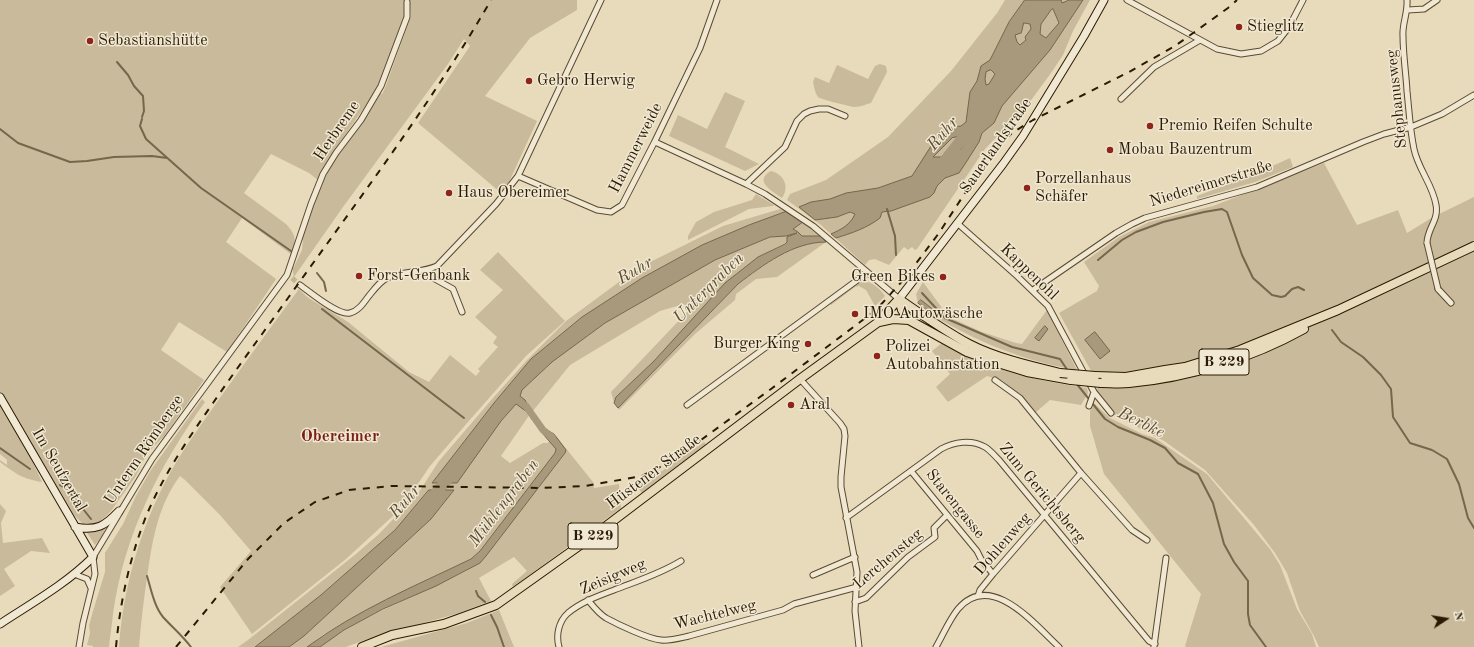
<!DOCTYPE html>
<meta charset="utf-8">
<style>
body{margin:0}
#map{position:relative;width:1474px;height:647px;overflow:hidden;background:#e8dbbb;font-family:"Old Standard TT",serif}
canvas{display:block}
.north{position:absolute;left:1426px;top:599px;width:40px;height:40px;-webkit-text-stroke:3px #f0e8d3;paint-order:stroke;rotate:78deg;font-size:11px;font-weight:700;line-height:16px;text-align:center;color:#2b1a01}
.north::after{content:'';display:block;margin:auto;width:14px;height:18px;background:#2b1a01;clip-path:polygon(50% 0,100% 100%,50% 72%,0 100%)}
</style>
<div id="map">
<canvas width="1474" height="647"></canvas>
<div class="north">N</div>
</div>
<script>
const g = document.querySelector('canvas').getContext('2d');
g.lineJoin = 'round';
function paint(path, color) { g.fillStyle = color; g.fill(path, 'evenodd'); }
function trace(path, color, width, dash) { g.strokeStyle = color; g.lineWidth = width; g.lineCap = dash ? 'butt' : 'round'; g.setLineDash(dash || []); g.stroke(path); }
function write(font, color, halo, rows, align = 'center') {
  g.font = font + ' "Old Standard TT",serif'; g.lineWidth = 3; g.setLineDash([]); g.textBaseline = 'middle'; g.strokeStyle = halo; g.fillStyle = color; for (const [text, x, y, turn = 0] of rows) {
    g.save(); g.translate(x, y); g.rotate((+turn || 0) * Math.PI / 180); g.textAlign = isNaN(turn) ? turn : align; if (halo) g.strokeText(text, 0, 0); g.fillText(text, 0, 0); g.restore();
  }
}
const green = new Path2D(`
 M0,0h577v10l-47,28 -45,58 52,25 -28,61 -9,10 -82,-69 52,-77 -6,-7 -16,25 -105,143 -49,70 -2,-10h2l8,-17 1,-9 -1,-1c7,-24 15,-50 28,-72 16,-25 36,-48 50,-75l2,1 3,-6 26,-72 -1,-15 -22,62 -15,32 -42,60 -13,25 -9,-7 -38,-19 -27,39 42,31c11,12 10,16 6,31l-50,-37 -16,24 50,37 -49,73 -48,-30 -18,28 43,30 -39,55 -19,20 -10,21 -25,35 -11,11 -7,2 -8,-1 -1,2 -10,-10 -33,-55 -7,5 8,17c-19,-3 -26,-8 -42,-20v-2l7,5v-5l-7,-6z
 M1005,0h85l-17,31 -10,24 -12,18 -22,30 -44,46 -68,100 -2,1 -3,-3 -4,3 -4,-3 -15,18 -14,-6 -6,1 -4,5 -44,-40 -34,-25 3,-6 36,-14 62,-43 63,-66 46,-58z
 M880,64l6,2 1,6 -16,31c-5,1 -10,4 -16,4 -4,0 -35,-8 -37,-10 -3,-4 -4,-11 -5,-15l2,-5 14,6 8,-18 31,14 7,-13z
 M725,92l20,9 -20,46 34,17 -14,7 -76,-35 9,-21 29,14z
 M1290,158l3,9 -38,15 -58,17v-3l58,-22z
 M1324,163l33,62 41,-15 9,23 26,-16 41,-20v450h-155l-5,-11 -14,-25 -13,-38 -12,-20 -21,-28 -49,-55 -41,-29 -53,-28 -15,-24 4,-2 -41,-74 38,-22 2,-5 -15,-24 35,-25 30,-15 64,-16z
 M771,171c13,3 19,16 11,27 -10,-7 -29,-17 -11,-27z
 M756,194l18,11 -1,1 -24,3 -61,31v-4l8,-14 18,-10 38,-12z
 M780,209c15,3 37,20 46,33l-49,35 -21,2 -20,15 -1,6 -40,34 -76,76 -5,-8 -3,-10 77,-81 -4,-7 -24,7 -90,54 -42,52 -27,39 9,7 33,-20h4l9,-7 37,46 1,6 25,-4 2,24 -108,79 -1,-3 15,-13 -13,-14 -35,21 12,23 -35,13 -54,15 -40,12 -16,6h-26c30,-23 65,-38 100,-54 19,-9 51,-22 66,-37l79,-103 -9,-4 -1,4 -75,98 -9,8 -96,46 -51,29 -17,13h-18l15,-11 127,-117 22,-28 -24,-1 -34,40 -74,65 -66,52h-17l10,-7 108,-86 23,-20 40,-42 20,-31 54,-63 34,-38 39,-39 72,-53 85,-42zM803,223l-11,6 5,3 -11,4 -16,1 -55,23 -110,63 -53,39 -30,28 -2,6 5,5 6,11 -1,2 -14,-10 -15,17 -69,62 62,-80 37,-44 51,-42 60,-39 60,-33 47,-20zM802,236h19l4,6c-33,0 -62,24 -87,42l-120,123 -2,-10 38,-36 104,-104 29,-15z
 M498,252l67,69 -39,35 -58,66 -38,44 -25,37 -11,12 -48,44 -94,75 -32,-47 31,-36 -31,-36 -35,-35 -5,-4c-21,28 -27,61 -32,95 -4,25 -7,51 -9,76h-20c4,-60 22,-121 51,-174 14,-25 31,-48 47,-71 27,-38 54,-75 82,-113l8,8 41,25 61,50 20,10 21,-27 26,21 4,-5 -2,-2 20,-22 -5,-4 4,-6 -22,-20 28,-27 -23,-20z
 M861,281c9,-1 19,7 24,15l-10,10 -9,-16 -7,-4 -4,1 -24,18 -1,-1z
 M923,282l19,26 11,11 29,13 34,11 6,1 25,-34 30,60c-54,-9 -99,-28 -145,-55l3,-4 -14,-11 -3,3 -2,-9z
 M942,343c9,5 18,11 28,15 37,16 77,24 117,30l1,5 -7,12 -31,-5 -15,13 -12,-14 -20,-18 -16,-5 -39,26 -12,-15 14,-13 -18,-23z
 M202,399l3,3c-46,64 -81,133 -92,212 -1,11 -3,22 -4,33h-16v-1l-6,-1 3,-12 -1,-7 4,-15 12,-39v-19l18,-29 13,-28 15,-26z
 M1095,404l15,14 32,16 13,4 52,36 63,75 10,16 17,44 15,25 4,13h-130l-1,-1 16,-52 -97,-120 -14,-48v-15z
 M704,442l2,2 -64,49 -8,-11 28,-11z
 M0,504l6,7 -5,12 2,20 39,-5 8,15 -19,-2 -27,18 11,17 -15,10z
 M106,527l-4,9 -7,9 -9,-14h10z
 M499,610l15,37h-133l86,-24z`);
const water = new Path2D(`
 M1025,0h36l1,3 5,-2 1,-1h15l-33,50 -48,56 -8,17 -12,10 -3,9 -14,22 -6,9 -14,5 -8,8 -3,7 -4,4 -39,14 -9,1 -2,6c-13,10 -28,15 -44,20l-5,-4c11,-5 19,-9 24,-20l-5,-2 -13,5 -22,3 -16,-13 12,-5 19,-3 16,-6 32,-5 34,-12 28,-44 11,-5 10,-1 5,-4 4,-30 7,-11 4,-15 9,-6 19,-38zM1053,9l6,14 -13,15 -6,-4 1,-10 10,-14zM1024,23l6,1 1,5 -6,8 1,3 -6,5 -3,-3 -2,-7 6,-2zM991,70l4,4 -6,10 -3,1 -1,-6 1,-7zM970,134l-9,15 -11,8h-17l19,-19z
 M788,211l15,11 -10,7 5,3 4,4h19l5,6c-33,0 -63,23 -88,42l-120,124 -4,-5 2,-6 38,-36 71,-78 33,-26 27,-13 2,-2v-5l10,-4 -11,3 -16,1 -55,23 -110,63 -53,39 -30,28 -2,6 5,4 6,12 -1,2 -14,-10 -15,17 -44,62h-25l62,-80 37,-44 51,-42 60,-39 60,-33 47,-20z
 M921,300l14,11 -3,4 -14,-12z
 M1045,326l3,3 -9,12 -4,-3z
 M1095,332l15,19 -10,8 -15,-19z
 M534,416l11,13 -3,3 -11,-14z
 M547,430l7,4 12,16 -1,3 -79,103 -6,7 -44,23 -53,23 -39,21 -24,17h-13c50,-37 108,-61 164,-88l9,-8 75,-98 1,-4 -13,-15z
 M429,490h25l-23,29 -127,117 -15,11h-34l66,-52 74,-65z`);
const stream = new Path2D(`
 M117,62l11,13 6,11 9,10 1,15 -2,6
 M142,119l-2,7 6,13 55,49 90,63
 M0,129l18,14 52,19 17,-1 27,-4 38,-1 15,2
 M887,209l8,27 1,19
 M1098,260l24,-20 14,-8 27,-10 41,-10 18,-3 5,3 15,43 11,23 19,17 9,2 4,-1 7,-7 6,-2 6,3
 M317,273l7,9 2,9
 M922,293l23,25 67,29 48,12 8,12
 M322,309l142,109
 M1332,330l9,12 22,15 18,18 10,14 2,28 17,26 22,7 15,9 12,25 9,34 6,10
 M1076,383l29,36 13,8 32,13 15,8 13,15 20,11 15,29 11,41 10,18 14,19v33l2,11 16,22
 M0,448l30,21
 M60,485l8,5 23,29
 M147,576c4,13 7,30 16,41 10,11 19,18 28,30
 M476,591l2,5 7,6
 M491,615l6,12 7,20`);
const canal = new Path2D(`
 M526,406l17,24 9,7`);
const river = new Path2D(`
 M938,166l5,-3 30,-38
 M429,501l24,-28`);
const streetTunnel = new Path2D(`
 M292,278l8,7`);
const street = new Path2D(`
 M1127,0l90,49 24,5 20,-3 17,-10 11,-14 14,-27
 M1407,0c1,13 -5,24 -4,36 0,18 3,37 4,55 2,19 3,39 7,58 4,20 19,36 22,56 3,15 -9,24 -9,38
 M1408,10l16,-1 13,-9
 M1121,99l33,-32 46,-27
 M655,142l91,42 19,10 48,32 86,73
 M518,176l79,34 14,2 11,-7 32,-62 46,-95 17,-48
 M746,184l39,-37 12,-26 7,-7 6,-3 9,-2h9l17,7
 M957,223l60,53 31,30 46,86 17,21
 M429,270l6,9 18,10 9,23
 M300,285c10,7 38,31 50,28 8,-2 13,-9 18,-16 5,-6 11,-15 19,-19 16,-7 34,-5 50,-12l59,-62 22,-28 83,-176
 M1438,289l13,14
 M1033,290l83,-57 16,-9 13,-6 112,-31 106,-45 21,-8 27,-7 31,-13 32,-19
 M800,379l40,44 4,6 1,7 -4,41v10l16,85 -2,39 4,36
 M995,380l25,18 61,75 51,57 15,10
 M687,405l180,-132
 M1089,406l5,-14
 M911,471l66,80 4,8 12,15
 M846,518l95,-69c13,-7 30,-10 44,-2 5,3 9,8 14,13l150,181 6,3
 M74,574l13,5 4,9
 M813,575l42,-18
 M978,596l2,-6 13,-16 88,-101
 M588,600c5,6 10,13 18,18 11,6 42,21 55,22 9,1 19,-2 28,-4l94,-26 11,-6 63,-17
 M855,602l11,-4 42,-41 27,-20 -1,-9 13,-13
 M1154,646l12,-88
 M79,647l4,-24 12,-49 -2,-17 59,-98 135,-184 24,-71 12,-30 13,-21 25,-33 20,-34 26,-69v-15
 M559,647c-3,-11 -1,-25 9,-34 13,-11 30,-17 46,-23 23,-9 46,-16 67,-29
 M936,647c7,-12 13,-27 22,-38 33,-39 77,16 101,38`);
const secondary = new Path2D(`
 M899,299l104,-135 20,-28 61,-100 20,-36
 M0,397l93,160c-27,27 -61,46 -93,67
 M75,527c22,4 30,-1 44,-16`);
const primary = new Path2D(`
 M899,299c23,16 46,32 70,45 27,14 62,22 91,29
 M899,299l3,11 7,10
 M879,322l14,-3 16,1 58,32 34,12 26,8 44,8
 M1095,376l31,1 39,-7 20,-3 55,-17 98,-40 136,-64
 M1101,383c9,0 18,1 28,0 59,-5 123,-25 175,-54
 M362,647l30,-12 52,-11 52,-19 97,-69 207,-157 77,-56 22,-24`);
const rail = new Path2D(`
 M116,647c4,-45 14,-91 31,-133 17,-40 41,-75 66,-111 24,-35 50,-70 75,-105 70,-98 143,-194 203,-298
 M176,647l72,-88 36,-36 31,-21 34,-12 43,-4 149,2 44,-2 57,-10 30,-15 99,-72 105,-79 29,-32 34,-45 52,-80 21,-20 21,-13 96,-48 46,-26 53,-38 9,-8`);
const streetBridge = new Path2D(`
 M1427,243l11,46`);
const primaryBridge = new Path2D(`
 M1060,373l35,3
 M1071,380l30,3`);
const markers = [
 [1239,27,4,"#8f2418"],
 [90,41,4,"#8f2418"],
 [529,81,4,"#8f2418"],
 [1150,126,4,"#8f2418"],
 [1110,150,4,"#8f2418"],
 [1027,188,4,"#8f2418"],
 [449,193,4,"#8f2418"],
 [359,276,4,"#8f2418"],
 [943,277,4,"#8f2418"],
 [855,314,4,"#8f2418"],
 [808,344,4,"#8f2418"],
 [877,356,4,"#8f2418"],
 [791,405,4,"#8f2418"]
];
const shields = [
 [1224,362,50],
 [593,536,50]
];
const shieldNames = [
 ["B 229",1224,362],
 ["B 229",593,536]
];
const poiNames = [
 ["Stieglitz",1247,27],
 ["Sebastianshütte",98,41],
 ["Gebro Herwig",537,81],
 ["Premio Reifen Schulte",1158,126],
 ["Mobau Bauzentrum",1118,150],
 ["Porzellanhaus",1035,179],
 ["Schäfer",1035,197],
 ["Haus Obereimer",457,193],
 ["Forst-Genbank",367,276],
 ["Green Bikes",935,277,"right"],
 ["IMO Autowäsche",863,314],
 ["Burger King",800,344,"right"],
 ["Polizei",885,347],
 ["Autobahnstation",885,365],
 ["Aral",799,405]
];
const streetNames = [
 ["Stephanusweg",1397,99,-96],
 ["Herbreme",337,131,-56],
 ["Sauerlandstraße",996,146,-55],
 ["Hammerweide",636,148,-63],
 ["Niedereimerstraße",1211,184,-17],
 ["Kappenohl",1029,272,44],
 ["Unterm Römberge",144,450,-56],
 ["Im Seufzertal",59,470,60],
 ["Hüstener Straße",654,472,-37],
 ["Zum Gerichtsberg",1042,493,50],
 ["Starengasse",955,504,51],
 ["Dohlenweg",1003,544,-49],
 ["Lerchensteg",888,559,-40],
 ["Zeisigweg",613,577,-23],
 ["Wachtelweg",715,615,-14]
];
const waterNames = [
 ["Ruhr",943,134,-49],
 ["Ruhr",635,271,-31],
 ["Untergraben",709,288,-45],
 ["Berbke",1141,423,26],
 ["Ruhr",405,502,-49],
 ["Mühlengraben",504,503,-53]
];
const neighbourhoodNames = [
 ["Obereimer",340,437]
];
paint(green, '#c8ba9b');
paint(water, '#a8997c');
trace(water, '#76664b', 1);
trace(stream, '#76664b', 2);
trace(canal, '#a8997c', 7);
trace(river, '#a8997c', 11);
trace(streetTunnel, '#c2b496', 5, [5, 2.5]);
trace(street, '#5a4a30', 7);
trace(secondary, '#2b1a01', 9);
trace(primary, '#2b1a01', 10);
trace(street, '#f0e8d3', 5);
trace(secondary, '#f0e8d3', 7);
trace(primary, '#e8dbbb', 8);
trace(rail, '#2b1a01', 2, [7, 7]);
trace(streetBridge, '#5a4a30', 7, []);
trace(primaryBridge, '#2b1a01', 10, []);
trace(streetBridge, '#f0e8d3', 5);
trace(primaryBridge, '#e8dbbb', 8);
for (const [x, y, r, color] of markers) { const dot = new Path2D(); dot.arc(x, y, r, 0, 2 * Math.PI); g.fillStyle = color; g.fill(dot); trace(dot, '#f0e8d3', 1.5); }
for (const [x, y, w] of shields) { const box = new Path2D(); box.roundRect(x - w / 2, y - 13, w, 26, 3); g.fillStyle = '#f0e8d3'; g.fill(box); trace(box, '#2b1a01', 1); }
write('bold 15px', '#2b1a01', null, shieldNames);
write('16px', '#2b1a01', '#f0e8d3', poiNames, 'left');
write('16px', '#2b1a01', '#f0e8d3', streetNames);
write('italic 17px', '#5d4d32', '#f0e8d3', waterNames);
write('bold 17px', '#7a1f14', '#f0e8d3', neighbourhoodNames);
</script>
